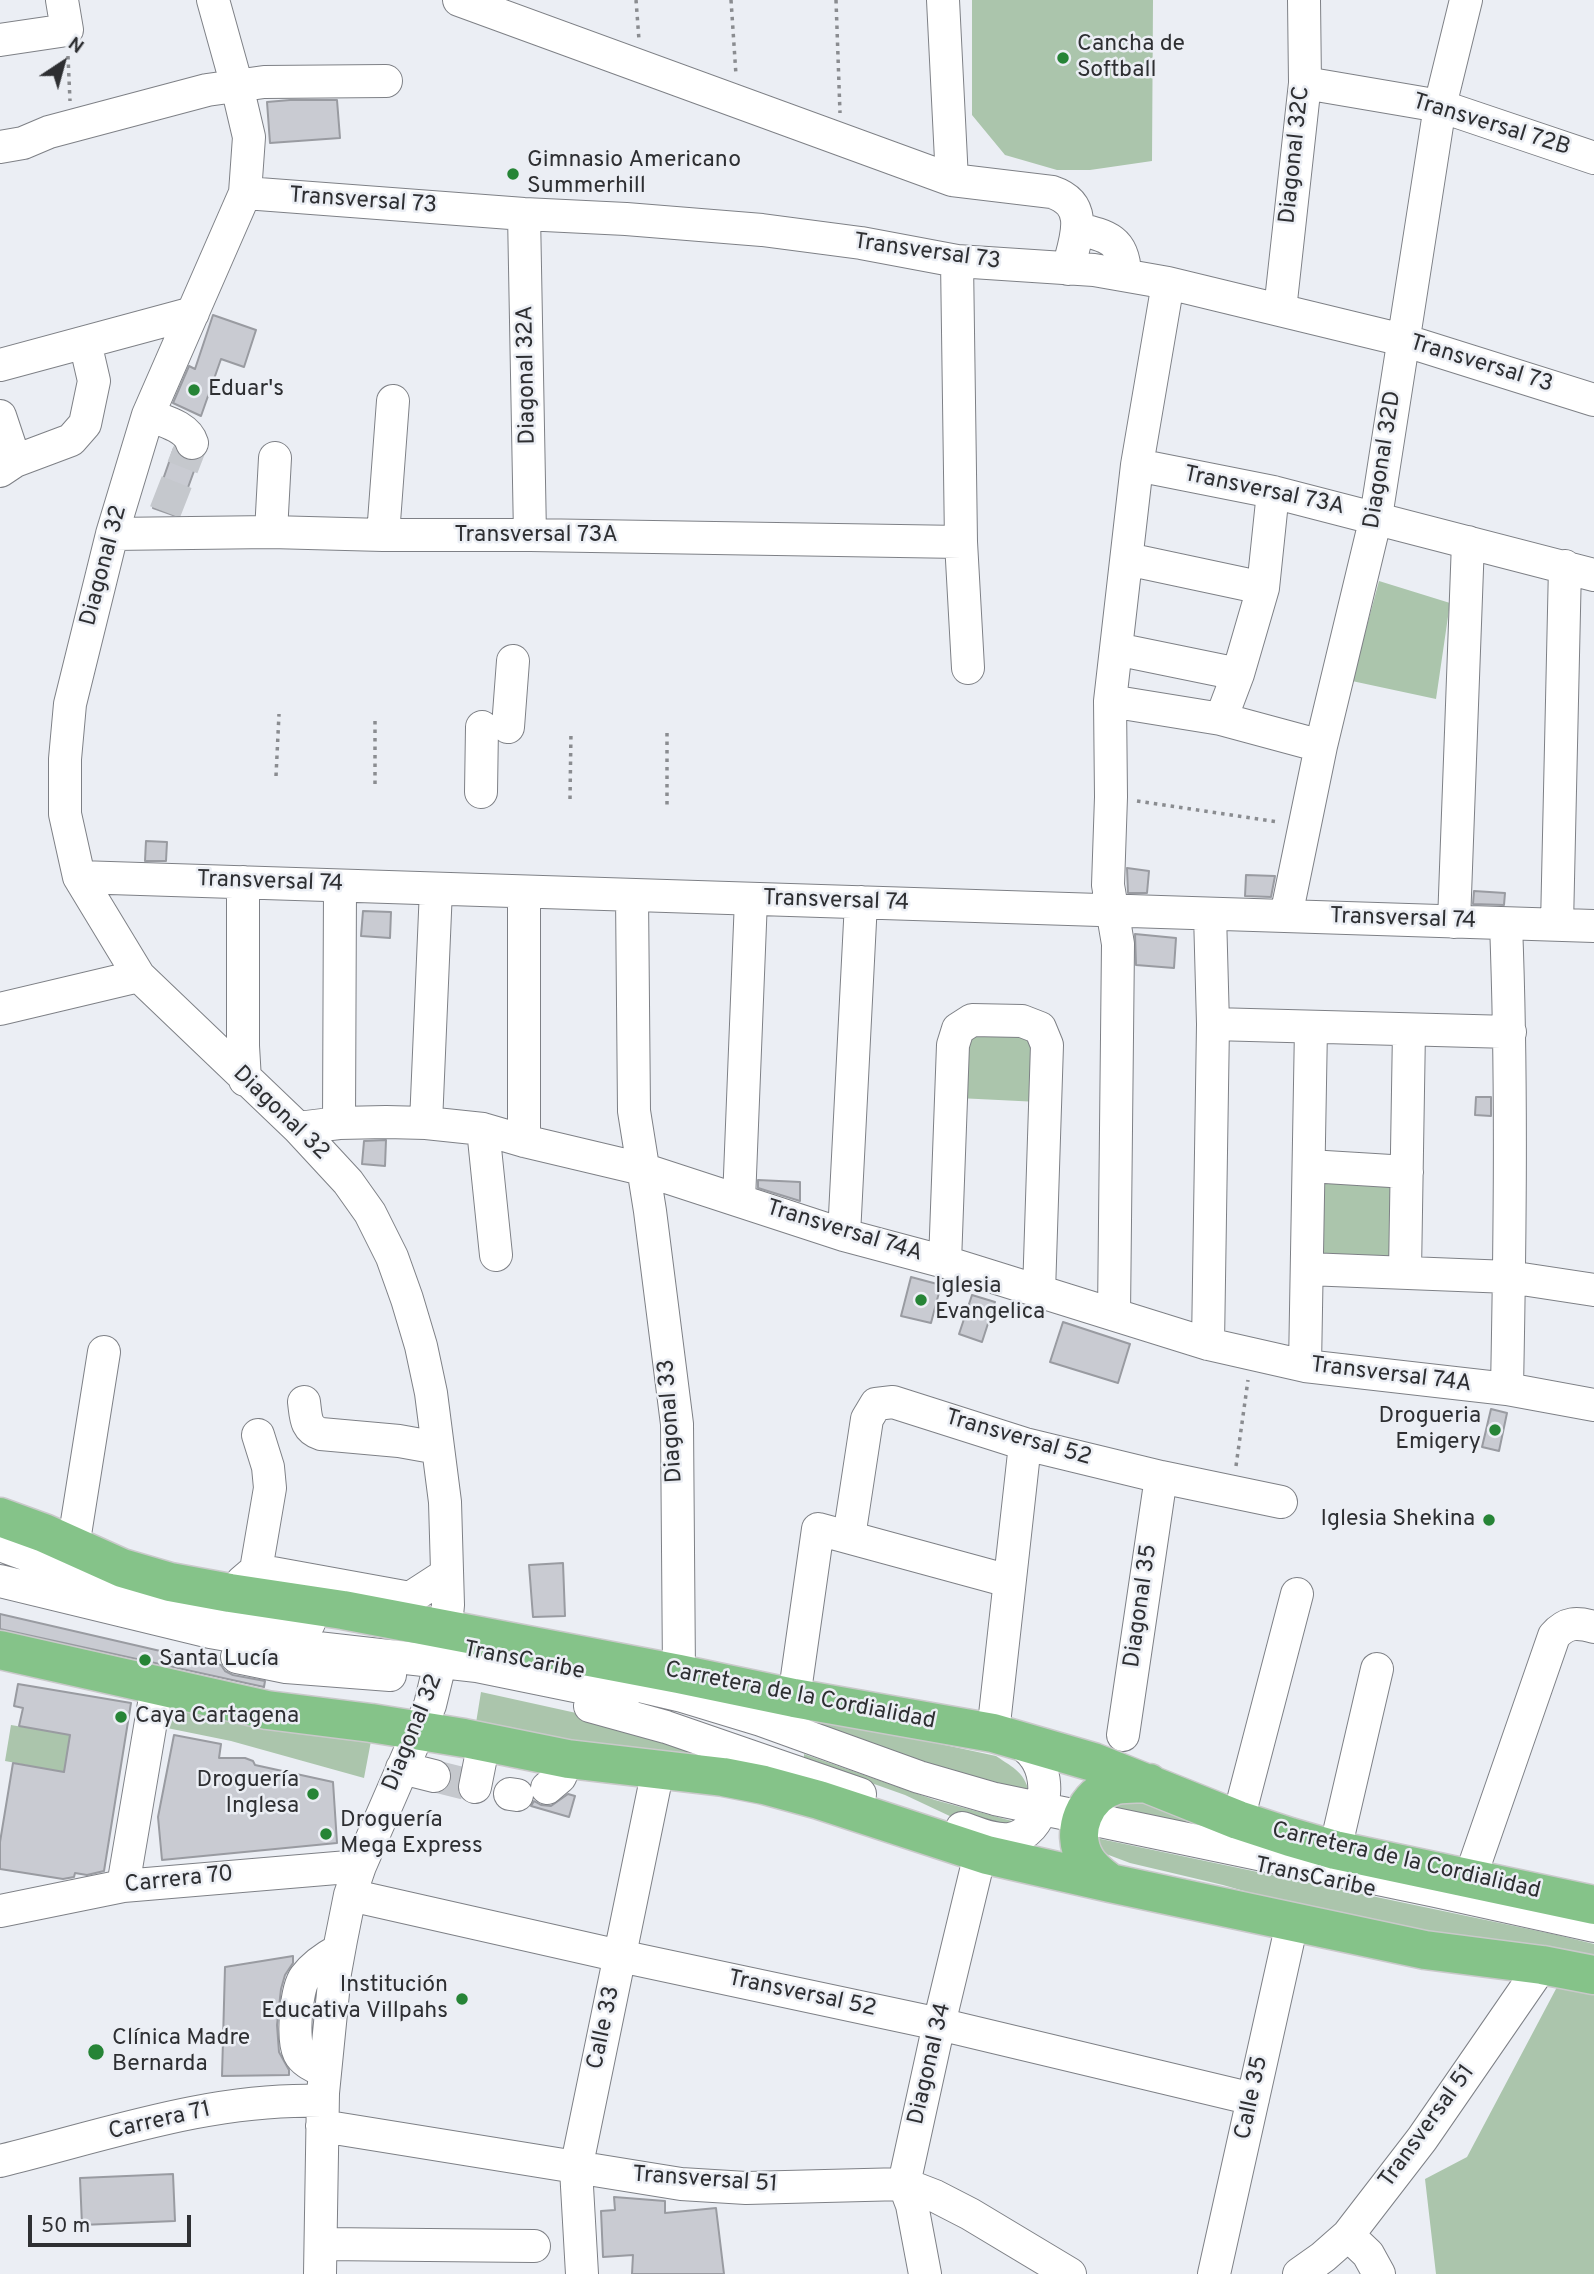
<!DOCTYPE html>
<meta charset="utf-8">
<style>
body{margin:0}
#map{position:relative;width:1594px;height:2274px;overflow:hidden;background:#ebeef4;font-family:Overpass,sans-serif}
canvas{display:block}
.north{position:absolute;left:28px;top:28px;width:70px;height:70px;-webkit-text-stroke:5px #ebeef4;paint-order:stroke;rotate:36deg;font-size:19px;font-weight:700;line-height:28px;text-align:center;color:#2e2f32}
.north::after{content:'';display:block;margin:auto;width:24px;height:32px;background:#2e2f32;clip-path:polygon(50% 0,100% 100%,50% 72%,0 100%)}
.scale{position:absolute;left:28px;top:2215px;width:163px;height:32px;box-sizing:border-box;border:4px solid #2e2f32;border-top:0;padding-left:9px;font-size:21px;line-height:24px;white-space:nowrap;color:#2e2f32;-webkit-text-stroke:5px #ebeef4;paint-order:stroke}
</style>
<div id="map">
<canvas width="1594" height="2274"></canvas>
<div class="north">N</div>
<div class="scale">50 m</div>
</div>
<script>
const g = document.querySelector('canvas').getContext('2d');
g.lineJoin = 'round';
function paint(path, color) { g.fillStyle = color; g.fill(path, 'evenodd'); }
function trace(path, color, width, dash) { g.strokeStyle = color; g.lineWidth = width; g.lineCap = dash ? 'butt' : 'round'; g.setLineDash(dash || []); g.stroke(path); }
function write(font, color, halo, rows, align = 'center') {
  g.font = font + ' Overpass,sans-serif'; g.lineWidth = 5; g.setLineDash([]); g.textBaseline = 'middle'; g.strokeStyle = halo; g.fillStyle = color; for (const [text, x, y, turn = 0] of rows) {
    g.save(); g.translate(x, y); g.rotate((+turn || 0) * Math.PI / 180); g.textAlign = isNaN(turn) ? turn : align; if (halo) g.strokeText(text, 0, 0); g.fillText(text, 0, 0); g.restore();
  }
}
const green = new Path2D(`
 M972,0h181l-1,161 -62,9h-33l-52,-15 -33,-40z
 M1379,581l71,22 -14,96 -84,-18z
 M961,1034l80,4 -2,64 -81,-4z
 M1316,1173l83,2 -2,84 -81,-6z
 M481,1692l127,28 191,62 -324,-53z
 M769,1707l227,49c19,13 29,16 34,40l-91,-20z
 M175,1708l196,33 -7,37 -133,-37 -64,-13z
 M11,1725l59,10 -6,37 -59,-11z
 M804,1754l131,46 88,24 -35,10 -83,-39 -101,-36z
 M1134,1799l156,52 -188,-38 11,-8z
 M1096,1838l461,97 37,9v21l-242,-43 -129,-37 -93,-22 -24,-9 -7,-8z
 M1557,1987l37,8v279h-158l-11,-95 42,-22z`);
const building = new Path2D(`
 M290,100h47l3,38 -70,5 -3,-41z
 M213,315l43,15 -12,37 -23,-8 -20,57 -28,-13 16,-37 6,3z
 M174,448l8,10 8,3 8,-1 -20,55h-5l-20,-7z
 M146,841l21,1 -1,19h-21z
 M1127,868l22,3 -2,22h-19z
 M1246,875l29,1 -4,21 -26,-1z
 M1474,891l31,2 -1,12 -31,-1z
 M363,911l28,1 -1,26 -29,-2z
 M1135,934l41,4 -2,30 -38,-3z
 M1476,1097h15v19l-16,-1z
 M386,1140l-1,26 -23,-2 2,-23z
 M758,1180l42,2v19l-42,-13z
 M911,1277l30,8 -10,38 -30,-7z
 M972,1295l23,7 -13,40 -23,-8z
 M1063,1322l67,22 -12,39 -68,-21z
 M1491,1409l16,4 -8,38 -17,-4z
 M563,1563l2,53 -32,1 -4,-52z
 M0,1614l221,51 4,6 8,4 32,6 -1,6 -264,-58z
 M18,1684l113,19 -27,168 -17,4 -12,-2 -1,4 -11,2 -63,-10v-27l13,-79 51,9 6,-37 -51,-9 4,-18 -9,-2z
 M174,1735l47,9 -2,14h26l8,3 2,4 78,17 4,61 -175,17 -4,-43z
 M568,1794l7,2 -6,21 -38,-11 3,-5 7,4 10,1z
 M293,1956v7l-8,12 -4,14 -4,36 2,27 10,18v5l-67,1 3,-109z
 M173,2174l2,47 -93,4 -2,-47z
 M614,2197l51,4v12l51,-5 8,66h-92l1,-19 -30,2 -2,-46 14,-1z`);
const minorTunnel = new Path2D(`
 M165,512l27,-69
 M434,1776l32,8`);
const path = new Path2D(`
 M636,0l3,40
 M731,0l5,75
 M836,0l4,113
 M68,56l2,45
 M667,733v73
 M276,776l3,-62
 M375,784v-64
 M570,799l1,-68
 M1137,801l141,21
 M1236,1466l12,-86`);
const minor = new Path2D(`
 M213,0l24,86 12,51 -4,56 -97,222 -36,119 -42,170 -5,55v55l14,63 60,99 159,152 50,54 22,31 22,44 15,42 14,47 10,47 14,109 3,103 -4,42 -14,58 -70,161 -10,29 -9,45 -6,33 -12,120 -3,181
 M459,0l493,180 100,12c39,13 23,48 16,77
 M943,0l9,180
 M0,40l67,-10 -5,-30
 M1305,83l135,23 154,52
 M0,147l23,-4 26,-11 158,-42 57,-8 122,-1
 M245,193l279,21 102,5 136,11 99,13 96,18 137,9 74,13 235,57 191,60
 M524,214l6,321
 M1078,229c30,7 46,11 47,45
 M957,261l4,281 7,126
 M1280,310l25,-227 -1,-83
 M0,365l193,-52
 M148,415c15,6 39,11 44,28
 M0,416l15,45
 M1137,465l136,27 321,83
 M0,471l15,-10 56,-21 14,-16 9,-43 -9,-39
 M271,532l4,-74
 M112,534l159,-2 112,3h147l431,7
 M383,535l10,-134
 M1127,559l136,29
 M1116,649l122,25
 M1110,701l111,18 100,27
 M1221,719l17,-45 25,-86 10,-96
 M508,727l5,-66
 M481,792l1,-65
 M79,877l1515,49
 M243,882v164l2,34
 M632,895l2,216 16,100 27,213 2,250
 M1286,916l35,-170 55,-229 64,-411 26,-106
 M1454,922l14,-380
 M1506,924c6,155 4,310 1,465
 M1557,925l8,-359
 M0,1009l139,-33
 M1213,1024l297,8
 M339,1123l1,-237
 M426,1123l10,-234
 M298,1128l41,-5 47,-1 40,1 57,6 41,12 118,28 202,66 101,27 263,82 97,22 202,23 87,16
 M483,1129l13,126
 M524,1141v-249
 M1309,1166l98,6
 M739,1200l12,-301
 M844,1235l17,-333
 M945,1262l8,-217 5,-16 14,-9 50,1 18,7 7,17 -8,247
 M1307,1269l202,8 85,13
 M1405,1272l4,-242
 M1114,1314l4,-370 -10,-59 3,-88 -1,-96 27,-236 31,-182
 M1208,1344l5,-320 -3,-110
 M1305,1366l6,-339
 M304,1402c2,15 1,27 17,32l78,7 39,7
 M849,1537l18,-118 9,-15 17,-2 132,42 136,33 120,25
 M0,1545c37,13 73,28 110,40 65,20 132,30 199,38
 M73,1547l31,-195
 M256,1570l154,28 37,-24
 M0,1581l210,51 63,11 204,23 147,30
 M242,1582l14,-12 14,-82 -2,-21 -10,-32
 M237,1657l49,10 104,8
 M601,1677l81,19 79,24 158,57 76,22 441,92 158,35
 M794,1698l24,-169 191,52
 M590,1706l76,21 194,67
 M1123,1735l38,-258
 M402,1768l32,8
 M475,1787l9,-45
 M547,1788l13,-11 8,-18
 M510,1794l7,1
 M1238,1820l59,-226
 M962,1828c15,5 32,13 48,11 35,-7 43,-57 25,-82 -10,-15 -26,-19 -42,-24l32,-289
 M1335,1850l42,-181
 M1470,1878l84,-242c12,-14 23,-14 40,-9
 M123,1886l34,-200
 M350,1895l270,61 319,68 314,75
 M0,1911l123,-25 237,-20
 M325,2072c-9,-5 -21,-9 -26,-19 -7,-14 -3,-64 6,-76 9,-12 21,-20 34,-27
 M322,2126l359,58 65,4 158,-4 31,12 35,18 100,60
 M0,2161c105,-26 213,-64 322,-60
 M1348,2235l20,19 11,20
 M322,2244l212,2
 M582,2274l-6,-105 79,-385
 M925,2274l-13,-69 -8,-21 35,-160 41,-170
 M1214,2274l78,-351
 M1299,2274l24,-17 25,-22 74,-96 120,-174`);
const highway = new Path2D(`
 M0,1517l44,16 78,35 48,14 60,11 113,17 336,64 115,24 199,35 100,29 145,58 52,17 45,13 259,55
 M0,1650l267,60 104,13 93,15 104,21 155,18 41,8 55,15 168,55 123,28 315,67 117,15 52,10
 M1110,1883c-9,-7 -18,-13 -24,-23 -17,-28 -1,-66 30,-75 11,-2 23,-1 33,-2`);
const markers = [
 [1063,58,7,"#268436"],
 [513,174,7,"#268436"],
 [194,390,7,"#268436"],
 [921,1300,7,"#268436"],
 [1495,1430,7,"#268436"],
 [1489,1520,7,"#268436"],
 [145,1660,7,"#268436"],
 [121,1717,7,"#268436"],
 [313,1794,7,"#268436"],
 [326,1834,7,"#268436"],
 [462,1999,7,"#268436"],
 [96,2052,9,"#268436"]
];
const poiNames = [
 ["Cancha de",1077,45],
 ["Softball",1077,71],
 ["Gimnasio Americano",527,161],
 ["Summerhill",527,187],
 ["Eduar's",208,390],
 ["Iglesia",935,1287],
 ["Evangelica",935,1313],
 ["Drogueria",1481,1417,"right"],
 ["Emigery",1481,1443,"right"],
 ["Iglesia Shekina",1475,1520,"right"],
 ["Santa Lucía",159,1660],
 ["Caya Cartagena",135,1717],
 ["Droguería",299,1781,"right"],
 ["Inglesa",299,1807,"right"],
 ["Droguería",340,1821],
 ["Mega Express",340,1847],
 ["Institución",448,1986,"right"],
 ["Educativa Villpahs",448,2012,"right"],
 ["Clínica Madre",112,2039],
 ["Bernarda",112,2065]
];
const streetNames = [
 ["Transversal 72B",1491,126,17],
 ["Diagonal 32C",1296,155,-84],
 ["Transversal 73",363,202,4],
 ["Transversal 73",927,253,8],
 ["Transversal 73",1481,365,17],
 ["Diagonal 32A",528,375,-91],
 ["Diagonal 32D",1384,460,-81],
 ["Transversal 73A",1264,492,12],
 ["Transversal 73A",536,536],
 ["Diagonal 32",105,566,-75],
 ["Transversal 74",270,883,2],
 ["Transversal 74",836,902,2],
 ["Transversal 74",1403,920,2],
 ["Diagonal 32",280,1114,44],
 ["Transversal 74A",844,1232,17],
 ["Transversal 74A",1391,1376,7],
 ["Diagonal 33",672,1421,-94],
 ["Transversal 52",1018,1439,16],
 ["Diagonal 35",1142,1606,-82],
 ["TransCaribe",524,1662,11],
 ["Carretera de la Cordialidad",800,1697,11],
 ["Diagonal 32",414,1733,-68],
 ["Carretera de la Cordialidad",1406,1862,13],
 ["TransCaribe",1315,1879,12],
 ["Carrera 70",179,1881,-6],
 ["Transversal 52",802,1995,12],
 ["Calle 33",605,2028,-78],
 ["Diagonal 34",931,2064,-77],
 ["Calle 35",1253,2098,-78],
 ["Carrera 71",160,2122,-13],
 ["Transversal 51",1428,2127,-54],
 ["Transversal 51",705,2181,4]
];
paint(green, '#abc5ac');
paint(building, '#c9cbd2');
trace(building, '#999ba1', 2);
trace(minorTunnel, '#c5c8cd', 32, [32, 16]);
trace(minor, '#7e8086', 34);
trace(highway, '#c9c9ca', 41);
trace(path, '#8a8c90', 3.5, [3.5, 5]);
trace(minor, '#fff', 32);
trace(highway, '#85c389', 38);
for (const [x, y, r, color] of markers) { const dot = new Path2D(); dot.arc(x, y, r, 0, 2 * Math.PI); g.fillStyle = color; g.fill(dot); trace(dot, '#ebeef4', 2.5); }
write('23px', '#2e2f32', '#ebeef4', poiNames, 'left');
write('23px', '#2e2f32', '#ebeef4', streetNames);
</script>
